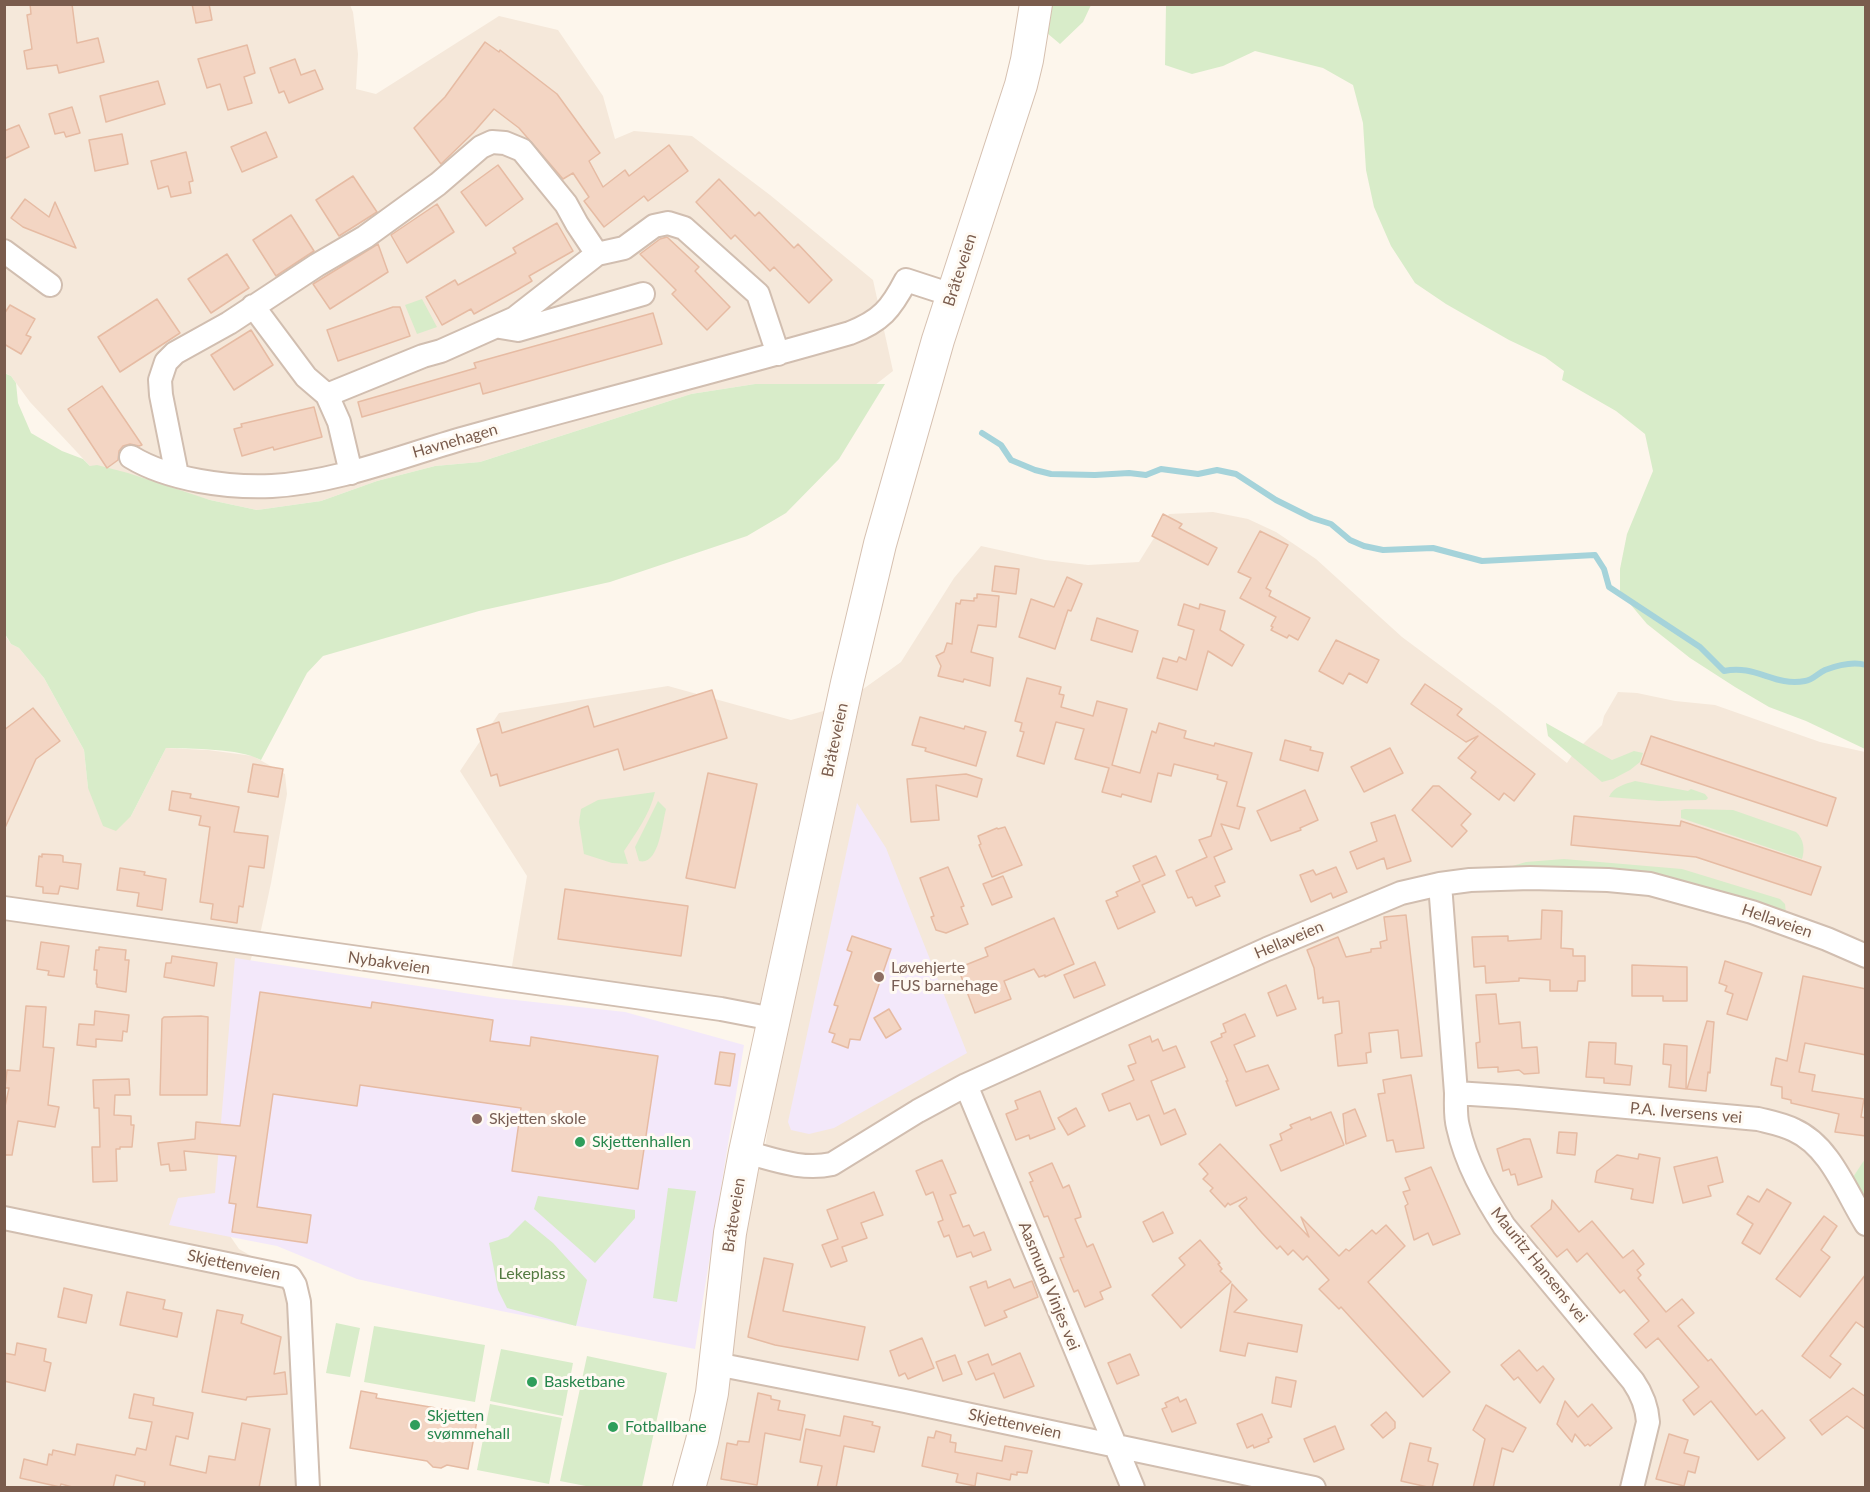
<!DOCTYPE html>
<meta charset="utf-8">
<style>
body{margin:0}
#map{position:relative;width:1870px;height:1492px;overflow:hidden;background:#fdf6ec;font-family:Lato,sans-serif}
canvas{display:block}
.frame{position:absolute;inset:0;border:6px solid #7a5c4d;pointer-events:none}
</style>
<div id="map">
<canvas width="1870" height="1492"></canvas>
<div class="frame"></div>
</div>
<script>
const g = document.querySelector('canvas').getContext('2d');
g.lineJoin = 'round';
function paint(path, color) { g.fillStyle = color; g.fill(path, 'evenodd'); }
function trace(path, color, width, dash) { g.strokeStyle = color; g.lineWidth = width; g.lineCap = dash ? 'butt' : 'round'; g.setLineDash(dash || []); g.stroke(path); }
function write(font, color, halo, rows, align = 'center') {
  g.font = font + ' Lato,sans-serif'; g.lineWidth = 6; g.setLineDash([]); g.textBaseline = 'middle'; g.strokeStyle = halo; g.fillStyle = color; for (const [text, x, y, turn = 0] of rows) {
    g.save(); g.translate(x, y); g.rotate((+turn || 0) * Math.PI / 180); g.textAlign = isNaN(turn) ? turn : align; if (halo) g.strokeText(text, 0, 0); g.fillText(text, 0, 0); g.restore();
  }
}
const residential = new Path2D(`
 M4,5h346l3,7 5,42 -2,35 20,5 123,-78 59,14 45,66 12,43 19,-8 58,5 78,59 103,85 20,91 -18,14 -120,-1 -64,10 -211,68 -45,4 -58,15 -56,20 -64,9 -47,-10 -120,-34 -60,-64 -19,-26 -6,-3z
 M1213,512l35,7 28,13 40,27 86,78 94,70 71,56 6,-9 29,-29 2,-9 14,-24 19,1 38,8 40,4 105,37 45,10 1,407 -15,21 15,27 -1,280h-1176l57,-294 17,-29 19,-144 -271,-48 16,-96 -67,-105 39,-58 169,-27 123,34 47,-13 63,-45 53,-84 27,-32 64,14 43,5 51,-3 30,-48z
 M4,634l7,10 8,4 25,30 40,72 4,38 43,28 35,-68 42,2 45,6 32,18 2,20 -16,89 -10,47 -15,43 -18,260 11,16 68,39 1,199h-303z`);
const education = new Path2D(`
 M857,803l29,45 81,205 -133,75 -25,6 -18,-4 -3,-8z
 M235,958l262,40 128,14 119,33 -49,304 -194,-38 -144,-32 -80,-33 -108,-21 9,-27 37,-5z`);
const green = new Path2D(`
 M1051,5h40l-8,17 -23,22 -13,-11z
 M1166,5h699v744l-59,-28 -37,-14 -34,-20 -45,-29 -43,-34 -27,-32v-23l7,-35 26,-63 -8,-37 -29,-23 -54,-31 2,-9 -19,-14 -36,-17 -63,-36 -31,-21 -24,-37 -17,-39 -8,-37 -3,-47 -10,-38 -30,-17 -68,-17 -32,15 -31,8 -27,-9z
 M422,299l15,28 -20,7 -12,-29z
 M4,373l7,3 5,7 2,20 13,30 31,18 21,8 7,7 7,-1 31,8 82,27 47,10 64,-9 56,-20 58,-15 45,-4 211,-68 64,-10h130l-46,75 -53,54 -39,23 -137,46 -131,29 -156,45 -16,17 -46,87c-22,-12 -69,-11 -95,-12l-35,68 -15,15 -13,-5 -15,-38 -4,-38 -40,-72 -25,-30 -8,-4 -6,-10z
 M1546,723l66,37 22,-9 9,2 -3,9 -10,8 -17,9 -11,3 -54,-46z
 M1635,781l53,10 3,-2 14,5 3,4 -2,2 -47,1 -50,-4c4,-10 16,-13 26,-16z
 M655,792c-5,22 -19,41 -31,59l4,13 -16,-1 -28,-9 -5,-32 2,-13 17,-9z
 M658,801l8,8c-4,15 -7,57 -27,52l-4,-14z
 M1685,809l48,1 63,22c8,7 9,18 6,27l-121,-41v-8z
 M1564,859l118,10 98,30 5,5 1,9 -277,-44v-2l17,-5z
 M1865,1159v48l-14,-27z
 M668,1188l28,3 -19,111 -24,-4z
 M538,1196l97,14v8l-40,45 -61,-54z
 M525,1220l28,23 34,37 -11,46 -69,-18 -9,-18 -9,-47 19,-6z
 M336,1323l24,5 -10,49 -24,-4z
 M374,1326l111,19 -10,57 -111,-20z
 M501,1349l72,14 -10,53 -73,-15z
 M587,1356l80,17 -25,114h-51l-31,-6z
 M490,1404l72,14 -13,66 -72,-14z`);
const stream = new Path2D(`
 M982,433l19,12 10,15 24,10 16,4 44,1 34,-2 17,2 15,-6 37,5 19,-4 19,4 40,26 36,18 19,6 19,16 14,6 19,4 50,-2 49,13 113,-6 9,14 5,18 91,60 24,24c32,-7 50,16 81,10 8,-1 13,-8 20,-11 13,-5 28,-9 41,-5`);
const building = new Path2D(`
 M30,4h42l5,39 21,-5 6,24 -45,11 -2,-8 -30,4 -3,-18 8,-2 -5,-34 4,-1z
 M192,4h17l3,16 -16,3z
 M485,42l14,10 1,-2 57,44 43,59 -11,8 14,26 22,-17 4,6 40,-31 19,26 -40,30 -4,-5 -40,31 -20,-26 5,-4 -16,-24 -10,6 -44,-51 -25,-19 -21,24 -32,31 -27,-36 31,-31z
 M247,45l8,28 -11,4 8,26 -24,7 -8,-26 -13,4 -9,-29z
 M295,59l6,16 14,-5 8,19 -34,14 -5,-12 -5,2 -9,-25z
 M158,81l7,23 -59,18 -6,-26z
 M72,107l8,26 -14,4 -2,-5 -9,2 -6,-20z
 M19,125l10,22 -25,12v-28z
 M266,132l11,25 -35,15 -11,-25z
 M122,134l6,30 -33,7 -6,-31z
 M186,152l7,29 -4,1 2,11 -20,4 -3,-11 -10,3 -7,-28z
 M498,165l25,34 -37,27 -25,-34z
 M353,176l24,36 -38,24 -23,-36z
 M719,179l36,37 4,-4 35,36 4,-4 34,36 -23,23 -35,-36 -4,4 -35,-36 -4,4 -35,-37z
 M25,199l24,18 6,-15 21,46 -53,-21 -12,-9z
 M437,204l17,28 -47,31 -16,-28z
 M291,215l23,36 -38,25 -23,-36z
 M557,223l16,28 -44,25 3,5 -15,9 -43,24 -3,-5 -29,16 -16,-28 29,-17 3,5 58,-32 -3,-5z
 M667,237l32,30 -4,4 35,36 -23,23 -35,-36 4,-4 -36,-36 20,-15z
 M378,244l10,28 -58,37 -17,-25z
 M227,254l22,34 -38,25 -23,-34z
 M157,299l23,34 -60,39 -22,-35z
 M10,305l25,14 -9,16 5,2 -10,17 -17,-10v-30z
 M393,307h7l10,29 -72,25 -11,-31z
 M653,313l9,31 -179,50 -3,-11 -118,34 -4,-15 118,-34 -2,-5z
 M251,330l22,35 -39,25 -23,-35z
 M102,386l40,59 -3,1 -9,-2 -7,2 -4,5 -1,9 -11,8 -39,-59z
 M314,407l8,30 -48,13 -1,-3 -31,9 -8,-27 8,-2 -1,-3z
 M1163,514l19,10 -3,4 38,20 -9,17 -56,-29z
 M1260,531l28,14 -22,43 5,3 -2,5 41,22 -12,22 -9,-5 -2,3 -16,-8 2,-3 -2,-1 5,-9 -36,-19 11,-20 -13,-6z
 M995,566l24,3 -3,25 -24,-3z
 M1067,577l15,7 -11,27 -3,-1 -13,39 -36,-12 12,-38 23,8z
 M977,594l22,2 -3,31 -18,-2 -7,27 22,6 -3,28 -26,-7 -1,3 -25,-6 3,-10 -5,-10 8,-4 3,-9 5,1 4,-41 4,1 1,-4 13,1v-3h3z
 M1184,604l15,5 1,-5 25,7 -5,19 24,15 -12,21 -24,-15 -11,39 -40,-12 6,-20 14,4 2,-5 7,3 8,-30 -16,-5z
 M1097,618l41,13 -6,21 -41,-12z
 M1336,640l43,20 -12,23 -18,-10 -6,11 -24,-13z
 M1027,678l34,9 -2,7 5,1 -3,12 32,9 4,-15 30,8 -15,56 28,8 12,-42 4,2 3,-10 27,8 -2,7 30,8 1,-3 37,10 -15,53 8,2 -6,21 -18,-5 11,25 -18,8 11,25 -10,4 5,10 -24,10 -4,-9 -4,1 -12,-27 31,-14 -8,-17 12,-4 16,-54 -10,-3 1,-4 -44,-11 -3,12 -13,-3 -7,29 -29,-8 -1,3 -19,-5 7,-24 -34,-9 9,-30 -28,-7 -12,42 -27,-8 7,-24 -4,-1 2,-8 -7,-2z
 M1425,684l37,25 -5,6 78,59 -21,27 -10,-8 -5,7 -28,-22 5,-6 -18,-14 20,-22 -12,6 -55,-38z
 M712,690l15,48 -103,32 -6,-21 -118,37 -3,-12 -6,2 -14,-47 22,-7 3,11 86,-27 6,21z
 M33,708l27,33 -24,18 -32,71v-100z
 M920,717l44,12 1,-3 21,6 -10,34 -51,-15 1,-3 -14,-3z
 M1651,736l185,62 -9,28 -186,-62z
 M1285,740l26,7 -1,3 13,3 -5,18 -38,-11z
 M1390,748l13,25 -39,19 -13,-25z
 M253,764l30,5 -5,28 -30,-5z
 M708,773l49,11 -22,104 -49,-10z
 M966,774l16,5 -5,18 -41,-12 3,35 -28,2 -4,-43z
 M1433,786h6l32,28 -10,11 6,6 -15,16 -40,-37z
 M1305,790l13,30 -18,8 1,2 -30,11 -14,-30z
 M172,791l19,3 -1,4 49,9 -5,25 34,4 -4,32 -15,-2 -6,41 -4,-1 -2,17 -26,-4 2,-15 -13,-2 10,-75 -11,-2 2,-9 -32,-6z
 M1395,815l16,46 -24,8 -3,-11 -27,11 -7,-17 27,-11 -6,-18z
 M1574,816l106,10 1,-5 140,46 -10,28 -115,-38 -125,-12z
 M1005,827l17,38 -30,12 -13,-32 2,-1 -3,-8 19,-8 1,1z
 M42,854l18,1 3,1v6l18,2 -3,25 -18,-3 -2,8 -15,-1v-6l-7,-1 3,-30 3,1z
 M1156,856l9,19 -23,10 13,27 -37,17 -12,-28 12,-5 -2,-4 24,-11 -7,-15z
 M948,867l16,39 -3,1 7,17 -22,9 -10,-3 -5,-13 3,-1 -14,-38z
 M1336,867l11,25 -14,6 -2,-5 -20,9 -11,-27 13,-5 3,5z
 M120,868l25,4 -1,3 22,4 -4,31 -25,-4 2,-13 -22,-3z
 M1003,876l9,21 -20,8 -9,-21z
 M565,889l123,17 -7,50 -123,-17z
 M1542,910l20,1 -1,37 12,1v7h12v25h-7l-1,10h-27v-11l-31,-2v3l-33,2 -1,-17 -11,1 -2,-30 36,-1v5l33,-2z
 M1406,915l16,141 -21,2 -3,-28 -29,3 2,19 -5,1 1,10 -29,3 -3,-31 7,-2 -3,-32 -16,2v-6l-5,2 -4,-31 -7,-18 31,-13 8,20 25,-5v-3l10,-1 -1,-6 7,-2 -3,-23z
 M1054,918l20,46 -29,13v-2l-6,2 -5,-8 -30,12 7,18 -36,14 -17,-45 30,-12 -3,-8z
 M852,936l39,13 -31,91 -10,-1 -2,9 -16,-6 3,-8 -6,-2 9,-26 -4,-1 18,-53 -5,-2z
 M41,942l28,4 -5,31 -16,-2 1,-4 -12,-2z
 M99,947l27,3 -1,10h4l-3,32 -29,-5v-3h-1l1,-14h-3l2,-20h3z
 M172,956l45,7 -3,23 -50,-9 2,-14h5z
 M1725,961l37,12 -15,47 -20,-6 6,-20 -8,-3 2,-5 -8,-3z
 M1095,962l10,23 -31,13 -10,-23z
 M1632,965l55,2v34h-24v-5h-31z
 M1803,976l63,13v66l-61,-12 -6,29 16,3 -3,16 52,8 -3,18 5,1v18l-31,-4 4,-18 -48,-11v-3l-9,-2v-11l-11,-2 5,-27 11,3z
 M1286,985l10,24 -19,7 -9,-23z
 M260,992l111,16 1,-6 121,18 -3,21 40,5 1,-9 127,19 -20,133 -126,-18 9,-63 -161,-23 -3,21 -84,-12 -16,113 54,8 -4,28 -75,-11 4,-28 -7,-1 7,-47 -52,-5 2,19 -16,1 -1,-7 -8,1 -3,-22 37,-4 1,-17 44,4z
 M1496,994l3,30 21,-2 2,26 15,-1 2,26 -15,1 -5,-4 -21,2v-5l-20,1 -2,-25 4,-1 -4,-47z
 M26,1006l20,1 -3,40 11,1 -6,57 11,2 -4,20 -37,-6 -6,34h-8v-44l5,-23h-4l2,-18 13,1z
 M889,1009l12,20 -15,9 -12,-20z
 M95,1011l34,4 -2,17 -4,-1 -1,10 -26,-2v8l-19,-2 2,-21 15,1z
 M1245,1014l10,22 -21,9 12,27 22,-7 11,24 -43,17 -10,-25h2l-17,-39 11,-5 -1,-3 5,-2 -3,-8z
 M201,1016l7,1 -1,78h-47l2,-76 2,-2z
 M1707,1021l7,1 -4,51 -2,-1 -2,19 -19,-2z
 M1150,1036l2,6 6,-3 5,12 13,-5 9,21 -34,14 13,33 11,-5 11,25 -25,11 -12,-30 -12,5 -7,-17 -21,8 -7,-17 32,-14 -6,-14 8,-3 -7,-18z
 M1589,1042l27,1 -1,21 17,2 -2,19 -26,-2v-5l-18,-1z
 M1664,1044l23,2 -1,43 -17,-2 2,-22 -8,-1z
 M720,1052l15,2 -5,32 -15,-2z
 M1411,1075l13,73 -28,4 -3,-12 -6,1 -9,-47 7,-1 -2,-13z
 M129,1079l1,16h-15l-1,20 17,1v9h3l-2,22h-12v2h-4l1,32 -24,1 -1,-35h8l-1,-39h-5l-1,-28z
 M1040,1091l15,38 -25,10 -1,-4 -13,5 -10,-26 12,-5 -3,-8z
 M1076,1108l9,18 -17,9 -10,-17z
 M1355,1109l11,27 -20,8 -3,-30z
 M1331,1112l13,33 -63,26 -11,-26 12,-5 -2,-6 12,-6 -2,-3 20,-8 1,3z
 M1559,1132l18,1 -2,22 -18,-2z
 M1524,1139h6l12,38 -24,8 -3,-11 -4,1 -2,-6 -6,2 -6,-22z
 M1220,1144l89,93 -8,-20 38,39 7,-7 3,2 23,-21 4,4 10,-9 19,21 -37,36 82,90 -27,25 -82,-90 -2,2 -20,-20 10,-9 -22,-24 -4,4 -10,-10 -5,5 -8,-9 -3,3 -15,-16 -23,-27 8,-7 -1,-2 -16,8 -2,-2 -3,4 -15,-16 3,-3 -10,-9 5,-5 -9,-10z
 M1639,1154l21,4 -7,45 -22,-4 2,-10 -38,-7 2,-11 20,-16 21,4z
 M1717,1157l6,25 -15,4 3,10 -28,7 -9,-36z
 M942,1160l14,33 -6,2 13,32 6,-2 5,11 10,-4 7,18 -18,7 -2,-5 -14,5 -8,-22 -5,2 -6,-15 5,-2 -10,-28 -7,3 -10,-24z
 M1052,1163l11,25 6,-3 11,28 1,4 -6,2 12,28 6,-3 18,43 -11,5 3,7 -18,8 -7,-17 -4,2 -14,-34 4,-1 -16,-41 -4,1 -14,-35 3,-1 -4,-8z
 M1431,1167l29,67 -27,11 -5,-12 -14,7 -9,-34 3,-2 -5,-12 7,-2 -5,-12z
 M1767,1189l24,14 -31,51 -18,-11 11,-19 -16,-10 11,-18 11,6z
 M874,1192l9,23 -22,8 6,15 -25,9 5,14 -16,6 -9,-22 16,-6 -11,-29z
 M1552,1200l27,32 13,-11 31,37 10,-8 11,14 -7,6 4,5 -3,3 28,34 16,-13 12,14 -16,13 30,35 3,-2 45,56 6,-5 23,28 -27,22 -47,-59 -17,14 -11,-15 16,-13 -41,-49 -12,10 -12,-14 15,-13 -25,-31 -4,3 -33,-40 -10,9 -10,-13 -10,8 -26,-31 20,-17z
 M1163,1212l10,21 -20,9 -10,-20z
 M1824,1216l13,10 -16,24 9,7 -30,40 -24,-18z
 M1200,1240l20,23 -2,1 4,5 -2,2 11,11 -50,46 -29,-33 33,-30 -6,-7z
 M764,1258l29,6 -10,47 82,16 -7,33 -83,-15 -27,-8z
 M1866,1274v55l-10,-7 -26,34 11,8 -11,14 -28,-22z
 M1010,1279l4,9 18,-7 6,16 -34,14 3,6 -22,9 -15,-39 16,-6 2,7z
 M1232,1284l15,16 -13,12 68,13 -5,27 -49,-9 -3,13 -25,-5z
 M64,1288l28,7 -6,28 -28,-6z
 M127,1292l38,8 -2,9 19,4 -5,24 -57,-12z
 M217,1310l26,5 -2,8 40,14 -7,37 11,-2 2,22 -40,3 -1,3 -44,-8z
 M922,1338l12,30 -26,11 -3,-6 -6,3 -9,-25z
 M17,1343l29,6 -2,12 7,2 -6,28 -41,-10v-28l11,2z
 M1519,1350l18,21 6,-5 11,13 -14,24 -22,-26 -4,3 -13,-15z
 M1020,1353l14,33 -30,12 -10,-25 -18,7 -8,-18 20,-8 4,11z
 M1130,1354l9,21 -22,9 -9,-21z
 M955,1355l7,19 -19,7 -7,-19z
 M1276,1377l20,4 -5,26 -19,-4z
 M1853,1388l13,9v33l-19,-14 -25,19 -12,-15z
 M361,1391l16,3 -1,4 102,17 -10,54 -21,-4 -6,3 -8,-1 -6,-6 -77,-13z
 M758,1393l13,3v3l9,2 -2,9 27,5 -5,25 -35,-7 -8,52 -36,-6 6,-36 10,2 1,-4 11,1z
 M134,1394l20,4 -1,7 40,8 -5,26 -12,-3 -6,29 36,8 3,-17 26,4 7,-37 28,6 -11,59h-115l1,-6 -29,-7 -3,13h-37l-15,-4 -1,3 -40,-9 4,-19 23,6 2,-11 3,1 1,-5 22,5 2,-11 58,11 2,-7 9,2 6,-28 -23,-4z
 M1178,1397l2,5 6,-3 10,24 -24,9 -10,-23 5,-2 -2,-4z
 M1565,1401l13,16 14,-13 20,24 -22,18 -2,-2 -3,2 -10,-12 -3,8 -15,-18z
 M1486,1405l40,23 -13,24 -11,-4 -9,40h-20l12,-49 -12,-9z
 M1386,1412l9,10v6l-12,10 -12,-13z
 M1262,1414l10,23 -4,2 1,3 -15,6 -1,-3 -6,3 -10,-24z
 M844,1416l29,6 -1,3 8,2 -6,25 -30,-6 -8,42h-19l5,-22 -22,-4 6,-33 34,7z
 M1335,1426l9,23 -30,13 -10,-23z
 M936,1431l15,4 -1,7 6,1 -1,9 47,9 3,-15 27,5 -5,22 -10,-1v3l-6,-1 -1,6 -33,-7 -2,13 -19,-4 2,-8 -36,-8 6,-29 6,1z
 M1669,1434l19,6 -4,13 15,4 -4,16 -7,-2 -4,15 -28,-7z
 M1410,1443l21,5 -3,13 10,3 -6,24 -31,-7z`);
const minor = new Path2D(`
 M4,251l46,34
 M253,306l53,71 21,18 12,27 12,51
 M500,327l18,3 125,-36
 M327,395l96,-39 18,-5 74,-33 82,-64 27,-6 30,-22 14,-3 16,5 74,66 20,60
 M131,457c38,23 97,31 141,29 67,-4 129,-30 193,-48 128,-36 257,-68 385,-105 31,-12 41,-24 56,-53l46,15
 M177,475l-16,-80 -1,-15 6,-18 9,-9 54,-30 88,-58 48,-28 73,-53 43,-37 11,-5 13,1 17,7 44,54 11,20 20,30
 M1440,884l16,209c0,11 -1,23 2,34 8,36 26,68 46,99l129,155c9,13 14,25 15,41l-16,66
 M4,908l717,101 52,10
 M966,1085l167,403
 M1456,1093l61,4 241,22c12,3 24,5 36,11 36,16 52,62 72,94
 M745,1152c28,7 57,19 87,12l86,-53 48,-26 301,-136 134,-56 39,-9 30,-4 60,-2 78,2 42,4 102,28 75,27 39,17
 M4,1218l286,59 5,8 4,17 9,186
 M716,1364l189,37 409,87`);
const secondary = new Path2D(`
 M689,1488l13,-47 10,-48 18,-160 15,-81 102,-469 33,-139 58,-204 83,-255 6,-25 9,-56`);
const markers = [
 [879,977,6,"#8d6e63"],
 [477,1119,6,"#8d6e63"],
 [580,1142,6,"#2e9e5b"],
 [532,1382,6,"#2e9e5b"],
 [415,1425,6,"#2e9e5b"],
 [613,1427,6,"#2e9e5b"]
];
const streetNames = [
 ["Bråteveien",960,270,-72],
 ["Havnehagen",455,441,-16],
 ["Bråteveien",835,740,-78],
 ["Hellaveien",1777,921,19],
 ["Hellaveien",1289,940,-23],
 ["Nybakveien",389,963,8],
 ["P.A. Iversens vei",1686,1113,5],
 ["Bråteveien",734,1215,-81],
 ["Skjettenveien",234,1265,12],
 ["Mauritz Hansens vei",1539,1265,51],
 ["Aasmund Vinjes vei",1049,1286,68],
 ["Skjettenveien",1015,1424,12]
];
const educationNames = [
 ["Løvehjerte",891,968],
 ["FUS barnehage",891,986],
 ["Skjetten skole",489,1119]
];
const leisureNames = [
 ["Skjettenhallen",592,1142],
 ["Basketbane",544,1382],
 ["Skjetten",427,1416],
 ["svømmehall",427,1434],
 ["Fotballbane",625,1427]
];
const parkNames = [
 ["Lekeplass",532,1274]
];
paint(residential, '#f5e8da');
paint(education, '#f3e8fa');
paint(green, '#d8ecc9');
trace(stream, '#a5d3da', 6);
paint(building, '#f3d5c3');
trace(building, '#e6bba3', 1.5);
trace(minor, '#d1beb0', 26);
trace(secondary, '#d6c0b0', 34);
trace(minor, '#fff', 22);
trace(secondary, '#fff', 32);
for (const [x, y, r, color] of markers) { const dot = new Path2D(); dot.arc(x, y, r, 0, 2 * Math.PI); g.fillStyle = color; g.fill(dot); trace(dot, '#fffaf3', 2); }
write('16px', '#7a5c4d', '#fffaf3', streetNames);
write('16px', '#785e54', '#fffaf3', educationNames, 'left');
write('16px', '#27864d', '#fffaf3', leisureNames, 'left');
write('16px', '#537a41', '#fffaf3', parkNames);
</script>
